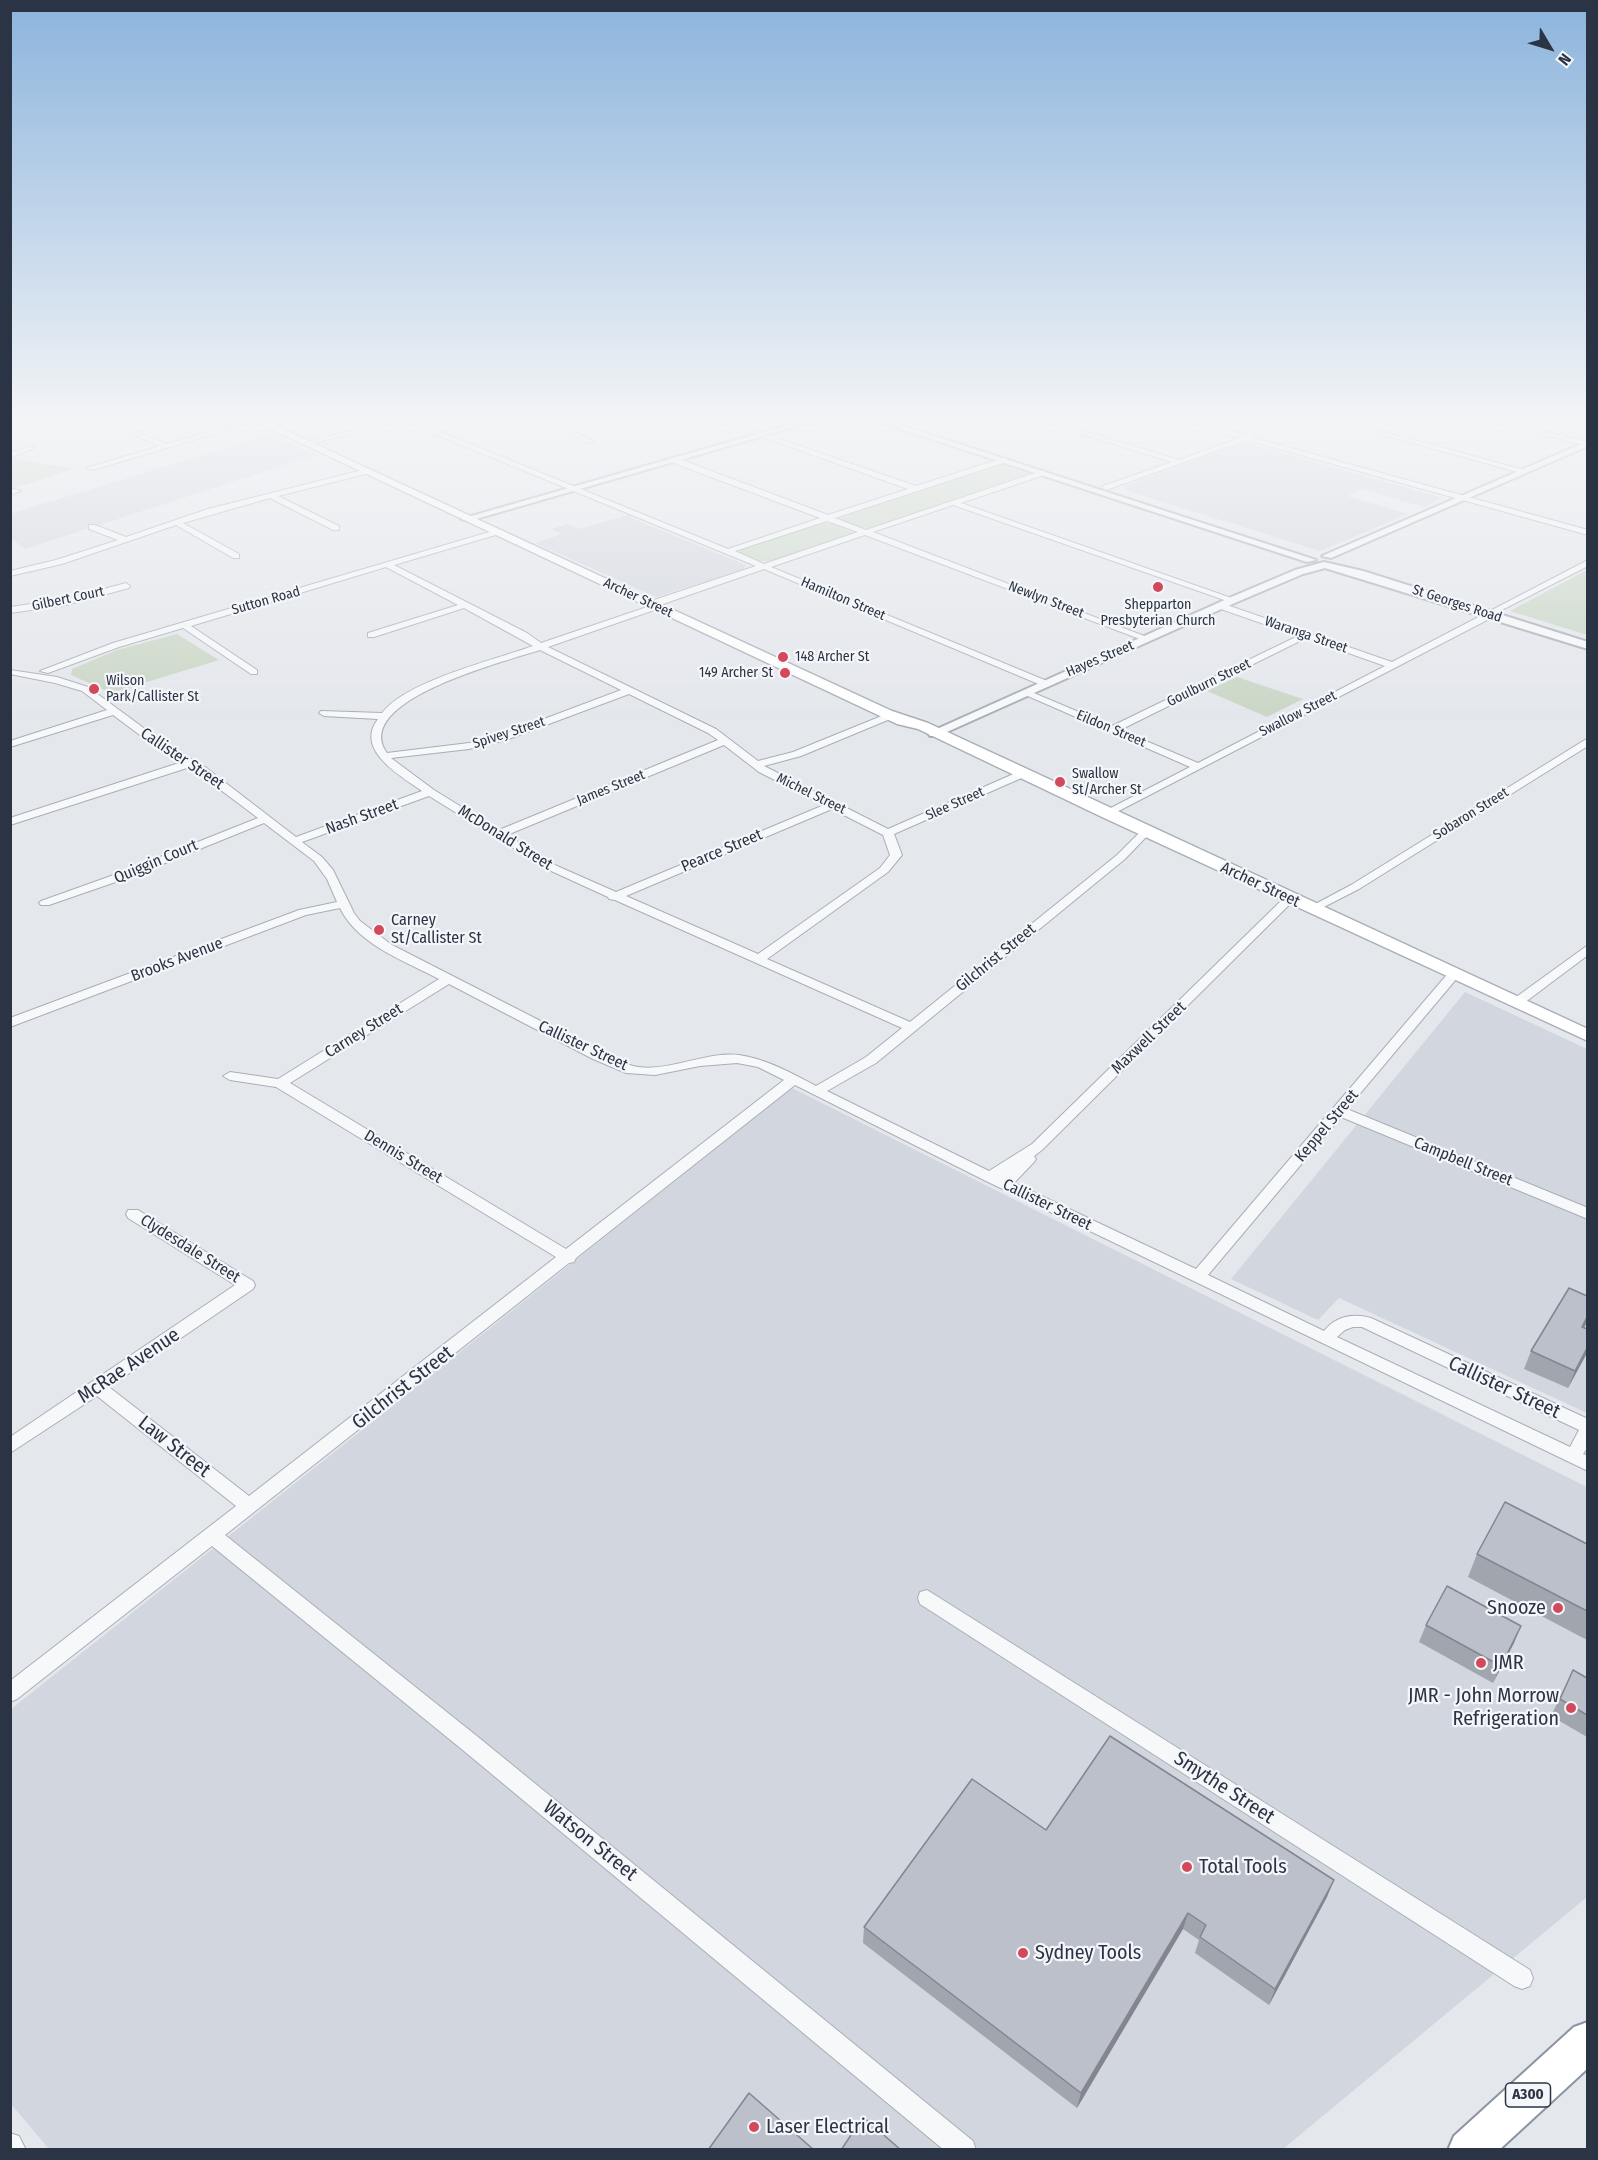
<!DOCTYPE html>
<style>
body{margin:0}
#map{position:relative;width:1598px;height:2160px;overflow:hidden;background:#e4e7ec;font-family:"Fira Sans Condensed",sans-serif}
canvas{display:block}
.frame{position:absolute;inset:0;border:12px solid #2b3445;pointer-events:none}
.north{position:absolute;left:1520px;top:18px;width:60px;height:60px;-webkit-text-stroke:4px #f4f6f9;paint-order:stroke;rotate:128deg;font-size:16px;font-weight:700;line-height:24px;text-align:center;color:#2b3445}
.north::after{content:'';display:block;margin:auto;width:21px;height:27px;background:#2b3445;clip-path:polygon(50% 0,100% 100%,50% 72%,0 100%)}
</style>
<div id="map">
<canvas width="1598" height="2160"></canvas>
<div class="frame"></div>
<div class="north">N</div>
</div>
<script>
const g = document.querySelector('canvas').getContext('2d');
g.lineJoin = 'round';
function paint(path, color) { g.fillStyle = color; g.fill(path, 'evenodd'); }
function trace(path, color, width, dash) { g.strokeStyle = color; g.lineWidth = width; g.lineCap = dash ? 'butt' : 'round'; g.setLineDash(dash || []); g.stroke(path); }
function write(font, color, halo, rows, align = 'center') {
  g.font = font + ' "Fira Sans Condensed",sans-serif'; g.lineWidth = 4.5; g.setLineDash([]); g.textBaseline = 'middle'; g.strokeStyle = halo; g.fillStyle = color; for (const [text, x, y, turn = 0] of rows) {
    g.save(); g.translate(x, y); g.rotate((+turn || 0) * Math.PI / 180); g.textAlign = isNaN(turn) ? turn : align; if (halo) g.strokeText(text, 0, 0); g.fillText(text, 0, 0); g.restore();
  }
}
const built = new Path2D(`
 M271,434l45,21 -291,94 -14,-11 -1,-24z
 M1243,443h5l195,55 -18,9 -63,-18 -15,7 61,18 -88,37 -195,-61 -1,-4z
 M628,515l15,8 103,42 -3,5 -87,27 -121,-54 27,-9 -11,-5 16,-5 12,5z
 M1465,992l122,57v364l-248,-115 -21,22 -87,-41z
 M792,1088l795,399v410l-304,252h-1234l-38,-45 -1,-394z`);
const green = new Path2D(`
 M15,458l27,6 34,4 -65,21v-30z
 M998,464l31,10 -157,54h-13l-23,-9z
 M823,523l12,1 18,9 -81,28h-13l-20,-9 3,-3z
 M1587,570v65l-77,-24z
 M177,634l42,26 -108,33 -40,-18 1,-6 45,-19z
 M1237,677l66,22 -36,18 -60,-26z`);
const minor = new Path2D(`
 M253,419l7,1 -167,50 -7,-2 74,-22 -36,-15 -1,-8h4l2,6 38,15z
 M396,419h13l319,130 92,-31 -149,-56v-4h6l151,57 80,-26 -196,-70h10l194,67 87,-28h3v4l-171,56 31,12 175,-59h3v4l-83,28 276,97 -7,2 -277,-97 -80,27 279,107 -7,2 -280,-106 -94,32 276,114v4h-6l-277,-116 -101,35 -3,4 -112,39 168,82 42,32 35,-9 96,-39h6v4l-94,39 -37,10 124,63 130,-57h8v4l-132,58 8,21 -14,17 -121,87 143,63 207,-167 25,-25 4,-1 5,3 -26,27 -249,204 -49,28 162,80 43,-27 254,-248h8l2,2 -2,2 -252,250 -8,6 2,3 -2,3 -20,21 182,86 254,-298h8l2,3 -2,3 -111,132 241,99v11l-247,-102 -133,158 116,56c12,-15 29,-18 47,-13l217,101v28l-5,7 5,2v15l-604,-291 -189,-95 -219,173 -2,4 -5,1 -344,272 253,202 495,404 3,9h-32l-480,-399 -252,-205 -195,153 -7,3v-21l226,-175 -139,-110 -87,57v-16l225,-152 -107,-67 -2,-4 2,-4h10l115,71 2,4 -2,4 -144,98 140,109 307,-239 -280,-170 -46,-7 -7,-4 7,-4 48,7 161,-100c-34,-18 -81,-34 -99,-71l-34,7 -296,112v-9l289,-108 38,-8 -10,-23 -13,-18 -50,-38 -131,53 -84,29h-8l-2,-2 2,-2 84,-30 133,-53 -68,-51 -180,58v-7l172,-56 -26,-15 -43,-32 -103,32v-6l97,-31 -25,-19 -27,-8 -45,-9v-4l47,7 31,10 76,56 41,24 91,70 126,-46c-21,-15 -68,-41 -44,-72l-54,-3 -5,-3 2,-2 61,2c24,-32 112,-53 151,-67l-69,-38 -90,29h-6v-4l90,-28 -72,-38 -195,59 66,44v4h-6l-68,-46 -64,19 -71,26 -8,-2 73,-28 383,-113 4,2 -1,2 -105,31 133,68 14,10 109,-37v-4l7,-3 99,-33 -353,-145 -97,24 -3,-2zM827,521l31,11 -94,32 -29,-13zM540,650l81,40 -122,46 -30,7 -82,10c-38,-53 123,-93 153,-103zM629,694l79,39 10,7 -219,90 -65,-40 -43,-32 78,-9 37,-9zM724,745l35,27 65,33 -208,87 -59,-26 -50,-31zM429,796l120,74 59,27 1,2 6,1 287,128 -36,29 -50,29c-25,-13 -49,-27 -77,-31 -35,-4 -73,19 -106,11 -10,-3 -21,-9 -30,-13l-211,-108 -32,-24 -6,-8 -21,-43 -11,-13 -20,-15zM832,809l51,26 7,20 -10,13 -122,86 -132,-58zM449,984l144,75 33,14 29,2 45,-9 37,-3 21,4 26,13 -218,169 -276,-166zM1353,1327h9l217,103 -9,17 -233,-110 8,-7z
 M576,419h6l-6,9 1,5 16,8v2h-4l-17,-8 -2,-7z
 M1034,419h10l135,41 61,-22 -63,-19h11l57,16 4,-3 6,-13h6l-6,14 -4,4 337,93v5l-341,-95 -141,50 -4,-2 1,-2 69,-24z
 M1326,419h11l191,52 -7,2z
 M1482,419h11l95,23v4z
 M28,447l6,1 -24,10v-5z
 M367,469l4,2 -1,2 -92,23 61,30v4h-6l-63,-32 -87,25 56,31v4h-6l-57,-33 -114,39 -52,12v-5l46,-11 62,-20 -29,-11v-4h6l31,12 82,-28z
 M14,489l7,2 -11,4v-4z
 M1588,560v6l-94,48 -1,3 -386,200 -5,-3 1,-2 87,-45 -169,-74 8,-2 83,35 186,-90 -80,-28v-4l3,-1 171,59zM1306,638l79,28 -187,97 -78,-33z
 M126,583l4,3 -1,2 -63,17 -56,8v-6l56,-8z
 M1588,738v8l-229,143 -43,22 -4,2 -6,-4 45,-24z
 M1588,945v10l-68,51h-8l-2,-3 2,-3z
 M927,1590l603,380 3,8 -3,8 -8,3 -8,-3 -594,-382 -2,-6 2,-6z
 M10,2133l9,3 7,14h-16z`);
const tertiary = new Path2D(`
 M809,419h13l-353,102 -8,-2z
 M870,419h12l434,141 -9,2z
 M1588,441v5l-257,112 -9,-2z
 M1324,562l39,9 225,71v7l-263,-81 -22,6 -66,28 -299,134h-8l-2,-3 301,-135 66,-28z`);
const secondary = new Path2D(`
 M250,419h11l631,292 36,12 660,306v12l-486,-224 -184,-88 -21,-5z`);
const trunk = new Path2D(`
 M1588,2022v46l-89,82h-51l6,-14 120,-109z`);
const wall = new Path2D(`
 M1587,1296v26l-3,6 3,25 -19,35 -44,-19 7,-18z
 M1587,1544v96l-119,-63 9,-23z
 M1426,1625l88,18 -21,40 -74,-41z
 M1573,1670l14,8v59l-36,-21z
 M1046,1830l281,67 -58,108 -74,-52 4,-13 -16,-11 -106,179 -214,-165 1,-16z`);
const shadedWall = new Path2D(`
 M1587,1317v5l-12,22 7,-17z
 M1587,1348v5l-19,35 7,-17z
 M1521,1626l-7,17 -21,40 8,-17z
 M1334,1880l-7,17 -58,108 6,-16z
 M1188,1913l-5,16 -106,179 4,-15z`);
const building = new Path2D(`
 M1569,1288l18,8v21l-5,10 5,2v19l-12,23 -44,-20z
 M1505,1502l82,42v67l-110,-57z
 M1447,1586l74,40 -20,40 -75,-41z
 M1573,1670l14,8v37l-27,-16z
 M1110,1736l224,144 -59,109 -75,-52 6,-12 -18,-12 -107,180 -217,-166 108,-148 74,51z
 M749,2093l65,57h-106z
 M863,2117l38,33h-60z`);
const markers = [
 [1158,587,6,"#d1495b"],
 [783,657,6,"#d1495b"],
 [785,673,6,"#d1495b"],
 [94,689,6,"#d1495b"],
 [1060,782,6,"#d1495b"],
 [379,930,6,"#d1495b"],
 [1558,1608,6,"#d1495b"],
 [1481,1663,6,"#d1495b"],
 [1571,1708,6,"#d1495b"],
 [1187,1867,6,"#d1495b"],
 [1023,1953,6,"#d1495b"],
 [754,2127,6,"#d1495b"]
];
const farStreetnames = [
 ["Archer Street",638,598,25],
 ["Gilbert Court",68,599,-12],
 ["Hamilton Street",843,599,23],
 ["Newlyn Street",1046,600,21],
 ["Sutton Road",266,601,-16],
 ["St Georges Road",1457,604,18],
 ["Waranga Street",1306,635,19],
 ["Hayes Street",1100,659,-23],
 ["Goulburn Street",1209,683,-26],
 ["Swallow Street",1298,714,-27],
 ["Eildon Street",1111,729,23],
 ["Spivey Street",509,733,-18],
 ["James Street",611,788,-22],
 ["Michel Street",811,794,26],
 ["Slee Street",955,804,-24],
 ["Sobaron Street",1471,814,-32]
];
const farPoinames = [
 ["Shepparton",1158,605,"center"],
 ["Presbyterian Church",1158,621,"center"],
 ["148 Archer St",795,657],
 ["149 Archer St",773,673,"right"],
 ["Wilson",106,681],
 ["Park/Callister St",106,697],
 ["Swallow",1072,774],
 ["St/Archer St",1072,790]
];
const shields = [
 [1528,2095,45]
];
const shieldNames = [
 ["A300",1528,2095]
];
const streetNames = [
 ["Callister Street",182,759,34],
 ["Nash Street",362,817,-20],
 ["McDonald Street",505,838,32],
 ["Pearce Street",722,851,-23],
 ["Quiggin Court",156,862,-23],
 ["Archer Street",1260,885,25],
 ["Gilchrist Street",996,958,-39],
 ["Brooks Avenue",177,960,-21],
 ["Carney Street",364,1031,-32],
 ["Maxwell Street",1149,1038,-44],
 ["Callister Street",583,1046,25],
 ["Keppel Street",1327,1126,-50],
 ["Dennis Street",403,1157,31],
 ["Campbell Street",1463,1162,22],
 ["Callister Street",1047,1205,26],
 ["Clydesdale Street",190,1249,32]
];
const poiNames = [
 ["Carney",391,921],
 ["St/Callister St",391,939]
];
const nearStreetnames = [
 ["McRae Avenue",129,1366,-34],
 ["Gilchrist Street",403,1388,-38],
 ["Callister Street",1504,1388,25],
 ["Law Street",174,1447,38],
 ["Smythe Street",1224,1788,33],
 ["Watson Street",590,1841,39]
];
const nearPoinames = [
 ["Snooze",1546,1608,"right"],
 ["JMR",1493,1663],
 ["JMR - John Morrow",1559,1696,"right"],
 ["Refrigeration",1559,1719,"right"],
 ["Total Tools",1199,1867],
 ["Sydney Tools",1035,1953],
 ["Laser Electrical",766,2127]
];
paint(built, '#d2d6de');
paint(green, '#c9d6c5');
trace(minor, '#a9aeb7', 2);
trace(tertiary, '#a9aeb7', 4);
trace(secondary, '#a9aeb7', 3);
trace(trunk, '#8b94a3', 4);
paint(minor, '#f7f8fa');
paint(tertiary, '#f7f8fa');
paint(secondary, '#fff');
paint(trunk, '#fff');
paint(wall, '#a1a5ae');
paint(shadedWall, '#83868d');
paint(building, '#bbc0ca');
trace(building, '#83868d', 1.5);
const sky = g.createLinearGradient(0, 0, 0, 721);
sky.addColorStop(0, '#8bb4dd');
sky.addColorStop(0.58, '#f3f4f6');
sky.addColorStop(1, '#f3f4f600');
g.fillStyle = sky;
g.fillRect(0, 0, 1598, 721);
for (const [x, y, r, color] of markers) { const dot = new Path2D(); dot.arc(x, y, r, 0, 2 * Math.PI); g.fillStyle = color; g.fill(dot); trace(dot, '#f4f6f9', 2); }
write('14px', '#2b3445', '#f4f6f9', farStreetnames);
write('14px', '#2b3445', '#f4f6f9', farPoinames, 'left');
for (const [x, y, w] of shields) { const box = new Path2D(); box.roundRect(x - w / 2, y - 12, w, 24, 4.5); g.fillStyle = '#f4f6f9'; g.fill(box); trace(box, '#2b3445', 1.5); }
write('bold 15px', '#2b3445', null, shieldNames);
write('16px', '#2b3445', '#f4f6f9', streetNames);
write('16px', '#2b3445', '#f4f6f9', poiNames, 'left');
write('20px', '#2b3445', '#f4f6f9', nearStreetnames);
write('20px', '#2b3445', '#f4f6f9', nearPoinames, 'left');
</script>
